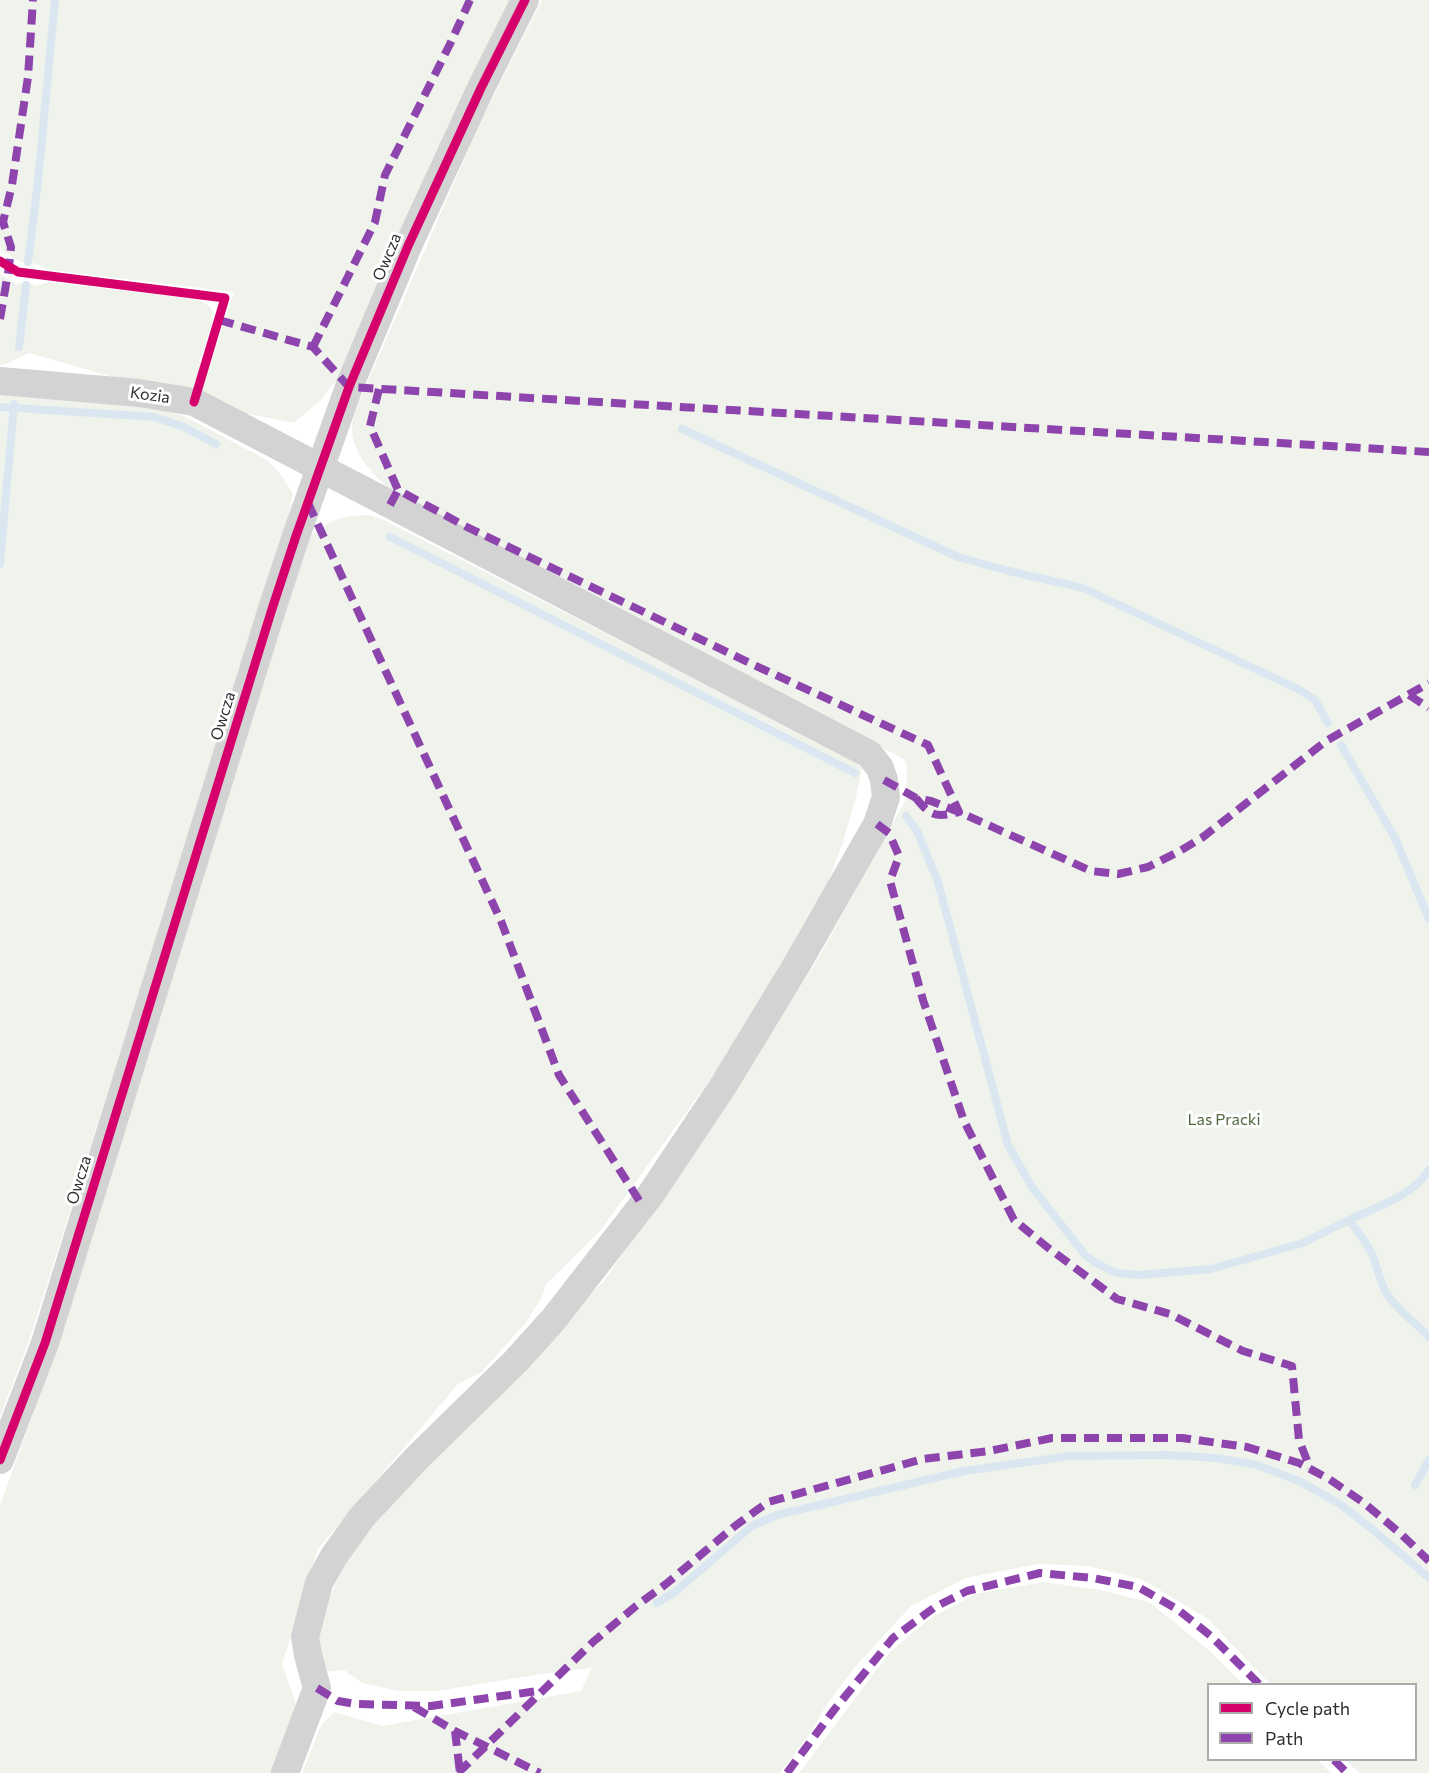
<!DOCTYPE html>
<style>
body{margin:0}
#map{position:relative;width:1429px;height:1773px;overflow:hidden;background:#fff;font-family:Commissioner,sans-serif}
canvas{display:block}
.legend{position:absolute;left:1207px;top:1683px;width:210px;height:78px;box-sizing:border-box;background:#fff;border:2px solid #ababab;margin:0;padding:8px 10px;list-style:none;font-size:18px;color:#2e2e2e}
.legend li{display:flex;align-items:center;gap:12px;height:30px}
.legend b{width:30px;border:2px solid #ababab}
</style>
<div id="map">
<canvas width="1429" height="1773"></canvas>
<ul class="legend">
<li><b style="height:8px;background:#d6006c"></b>Cycle path</li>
<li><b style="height:8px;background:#8e44ad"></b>Path</li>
</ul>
</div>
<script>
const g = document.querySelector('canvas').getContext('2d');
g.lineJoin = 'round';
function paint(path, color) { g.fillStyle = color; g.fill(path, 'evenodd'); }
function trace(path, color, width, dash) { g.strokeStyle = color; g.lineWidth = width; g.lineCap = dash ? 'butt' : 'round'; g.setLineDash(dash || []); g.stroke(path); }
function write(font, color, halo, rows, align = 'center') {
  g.font = font + ' Commissioner,sans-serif'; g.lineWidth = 6; g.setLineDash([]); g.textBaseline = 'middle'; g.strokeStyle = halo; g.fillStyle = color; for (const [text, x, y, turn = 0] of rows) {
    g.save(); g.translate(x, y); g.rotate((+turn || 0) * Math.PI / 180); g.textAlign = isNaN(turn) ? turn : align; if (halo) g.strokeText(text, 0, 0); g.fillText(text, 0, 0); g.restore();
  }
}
const green = new Path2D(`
 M0,0h511l-171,375 -20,26 -26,22 -70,-14 -195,-56 -23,11 -6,1v-91l16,10 3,-1 15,1 1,2 14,-4 147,17c6,3 13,5 16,11 4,12 -9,40 -13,52l11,4 24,-74 -184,-22 -13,-6 -17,-2 -20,-13z
 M542,0h887v1773h-70l-13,-13h70v-76h-146l-62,-65 -67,-40 -53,-13 -50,-2 -72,14 -55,28 -57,62 -29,39 -13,24 -32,42h-478l19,-48 13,-13 48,14 199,-35 11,-23 -44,5 -112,18h-37l-37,-8 -18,-13 -20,2 -14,-32 41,-90 70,-89 101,-97 83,-84 127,-188 83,-128 91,-165 1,-34 -3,-6 -502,-258c-21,-20 -52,-44 -50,-76 1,-8 5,-16 7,-23l119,-275z
 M0,395l140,8 44,13 83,44 14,15 12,19 -7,32 -256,812 -30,79z
 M369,515l15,5 466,238 12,10 -5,25 -14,49 -17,46 -88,153 -138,190 -55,54 -2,10 -16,26 -45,51 -24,12 -140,165 -36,115 16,46 -23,63h-275v-267l56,-158 35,-106 218,-706c26,-17 28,-20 60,-21z
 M1044,1582l56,8 49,12 61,49 33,33h-35v76h110l13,13h-532l92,-122 41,-34 43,-23z`);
const stream = new Path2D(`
 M28,262l10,-80 17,-182
 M19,347l7,-62
 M0,407l154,10 30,10 32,17
 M682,429l276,128 51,14 74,17 215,101 17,11 13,23
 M390,537l465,236
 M0,564l14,-160
 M1341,745l54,93 34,81
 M906,816l11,15 21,51 70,263 24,42 53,68 11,8 20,10 23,2 72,-6 92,-26 46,-23c8,10 17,22 23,34 6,13 7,27 15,40 11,17 28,28 42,43
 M1349,1220c27,-13 64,-24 80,-50
 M1415,1485l14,-25
 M657,1603l19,-12 76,-65 25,-11 187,-44 106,-15 97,-1 49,3 41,7 44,17 39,22 32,25 57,49`);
const minor = new Path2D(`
 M0,381l139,12 55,9 675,352 11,14 4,12 2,17 -9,27 -81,142 -73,120 -72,108 -98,126 -37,41 -100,98 -54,58 -28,39 -15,27 -14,54 3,18 9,33 -32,85
 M0,1460l45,-117 227,-734 24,-73 53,-149 59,-141 73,-158 44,-88`);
const quiet = new Path2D(`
 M0,319l9,-52 2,-20 -8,-25 9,-37 16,-108 5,-77
 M219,320l94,27 36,40 1080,65
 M313,347l62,-125 10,-47 65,-131 20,-44
 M379,389l-9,37 28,64 69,37 287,138 174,80 31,67c-23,6 -29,4 -43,-14
 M308,503l193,418 58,154 83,130
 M390,505l8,-15
 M1409,695l20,13
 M884,780l32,18 15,3 28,11 132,59 27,3 30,-7 32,-16 23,-14 123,-96 103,-58
 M877,824l12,9 10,23 -9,25 33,119 41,121 50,99 33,27 70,52 53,15 73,37 49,15 7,74 11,28
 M317,1688l21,13 18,3 75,2 114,-16
 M414,1707l41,24 85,42
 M455,1731l5,42
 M1334,1760l13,13
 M458,1773l135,-131 43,-36 30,-22 69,-58 33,-24 155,-43 66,-8 63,-13h130l65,9 52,16 30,16 35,24 37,31 28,27
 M787,1773l47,-63 59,-72 42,-31 32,-16 73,-18 53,5 45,9 39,22 34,27 48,48`);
const cycleway = new Path2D(`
 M0,261l18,11 207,26 -31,104
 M0,1460l45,-117 227,-734 24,-73 53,-149 59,-141 73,-158 44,-88`);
const streetNames = [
 ["Owcza",387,257,-67],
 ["Kozia",150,395,8],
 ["Owcza",223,716,-73],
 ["Owcza",79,1180,-73]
];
const parkNames = [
 ["Las Pracki",1224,1120]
];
paint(green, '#f0f3ec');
trace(stream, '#dae7f0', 8);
trace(minor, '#d3d3d3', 28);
trace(quiet, '#8e44ad', 8, [15, 8]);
trace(cycleway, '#d6006c', 9);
write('16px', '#2e2e2e', '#fff', streetNames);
write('16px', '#51673e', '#fff', parkNames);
</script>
